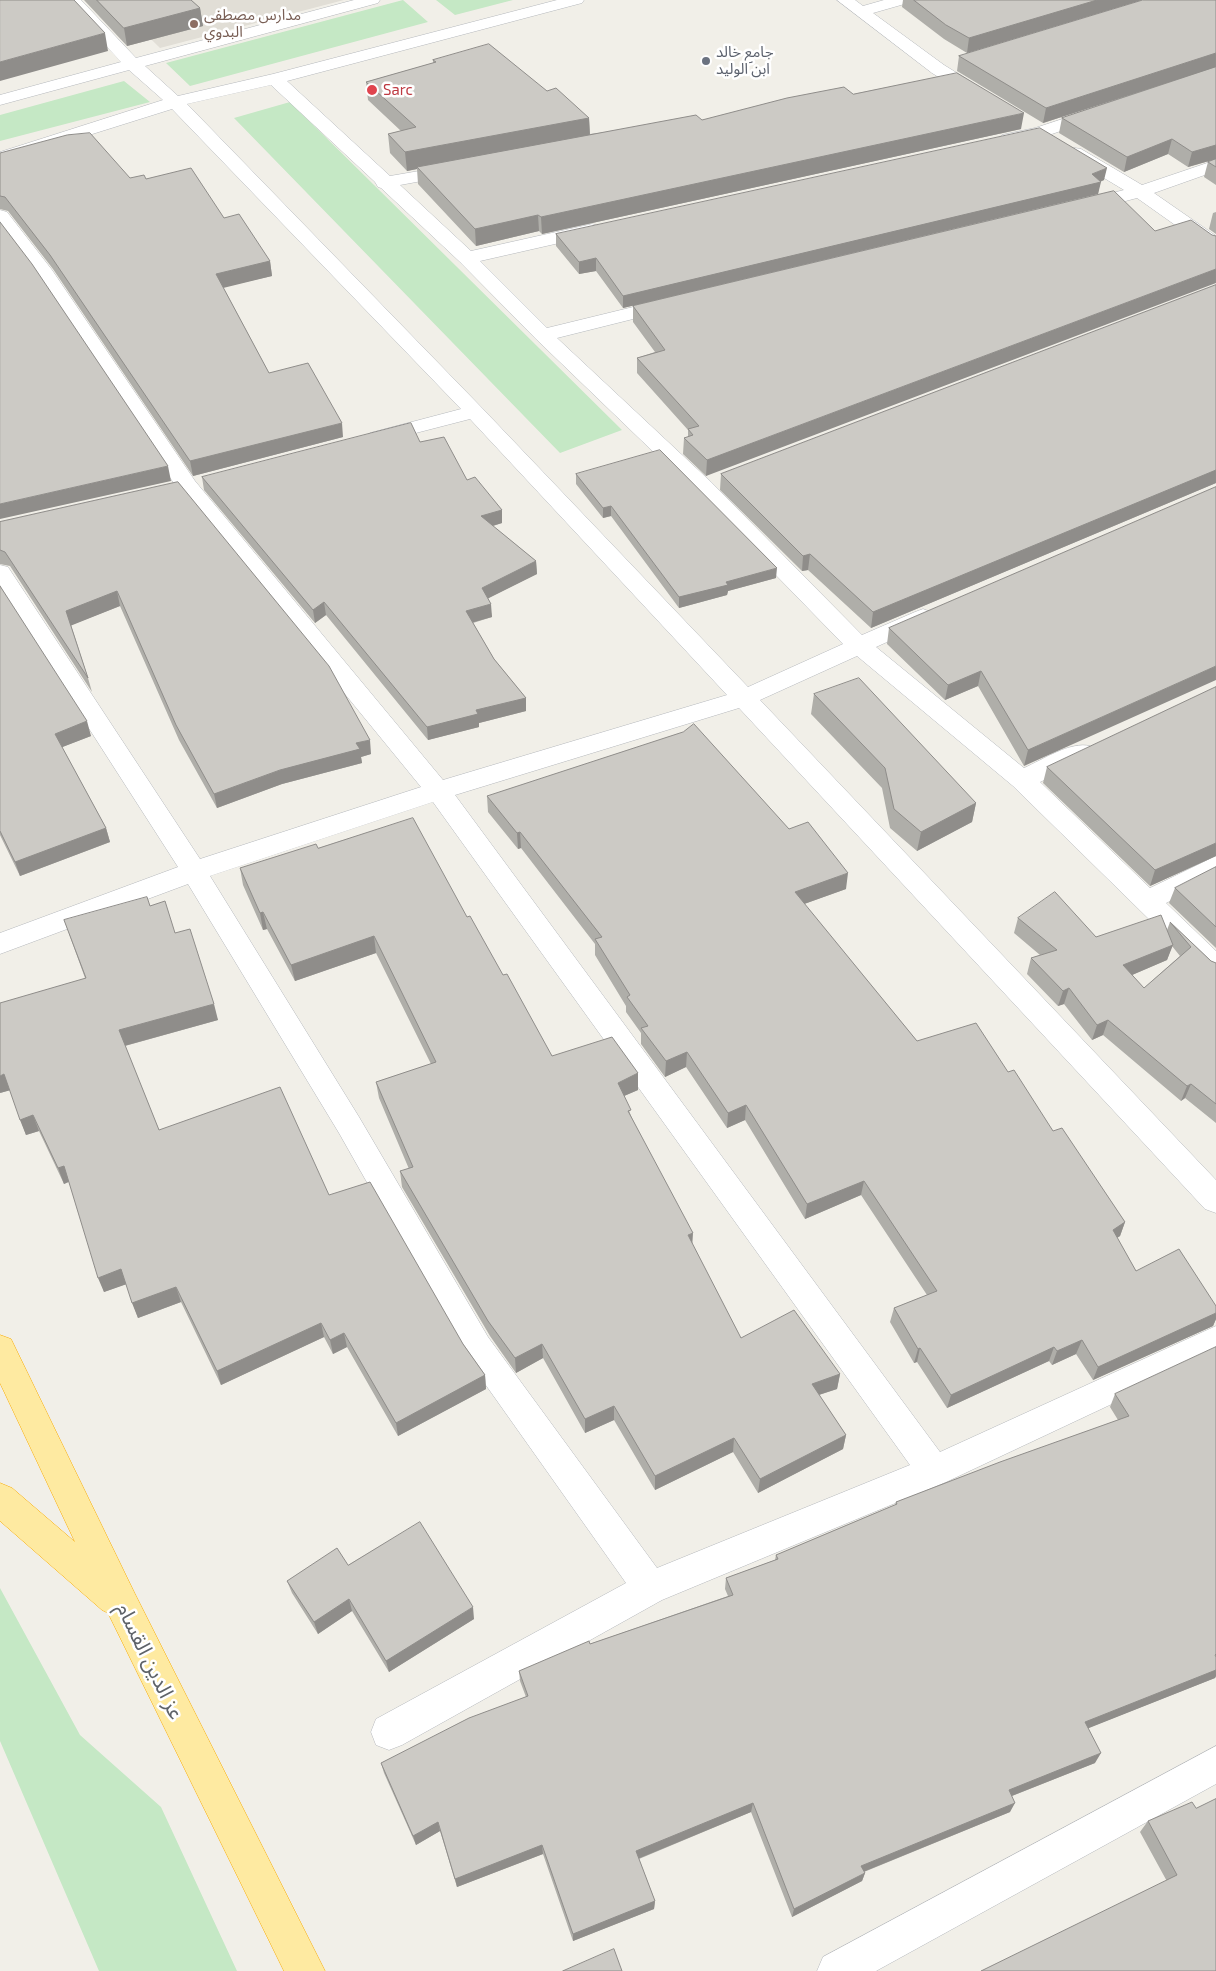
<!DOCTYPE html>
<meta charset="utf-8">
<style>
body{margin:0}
canvas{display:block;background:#f1efe8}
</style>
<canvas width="1216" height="1971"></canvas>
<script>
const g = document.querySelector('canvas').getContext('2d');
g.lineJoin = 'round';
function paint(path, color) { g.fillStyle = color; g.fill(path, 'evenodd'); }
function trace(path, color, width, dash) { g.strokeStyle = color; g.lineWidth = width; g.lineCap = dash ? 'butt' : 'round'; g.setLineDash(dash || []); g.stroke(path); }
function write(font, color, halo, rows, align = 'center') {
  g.font = font + ' "Exo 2","Noto Sans Arabic",sans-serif'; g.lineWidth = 5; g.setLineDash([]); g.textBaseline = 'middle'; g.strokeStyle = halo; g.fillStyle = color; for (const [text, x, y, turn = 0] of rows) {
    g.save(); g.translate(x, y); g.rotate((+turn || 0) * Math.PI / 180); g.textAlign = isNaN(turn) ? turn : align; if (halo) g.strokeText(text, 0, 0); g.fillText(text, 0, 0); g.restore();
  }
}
const education = new Path2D(`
 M111,0h233l-184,48z`);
const green = new Path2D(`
 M403,0l25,22 -238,64 -24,-23z
 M436,0h77l-58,15z
 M124,81l26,21 -150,39v-26z
 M290,102l332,328 -62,23 -326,-335z
 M0,1588l80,147 81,72 76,164h-138l-99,-230z`);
const minor = new Path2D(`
 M64,0h17l55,58 218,-58h26l-2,3 -233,63 33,30 95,-22 284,-74h27l-2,3 -295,78 103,95 64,-11 6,1 3,4 -3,4 -60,11 71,66 121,-27 7,2 2,4 -2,4 -119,27 67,67 123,-30 7,2 3,4 -3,4 -120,30 154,144 151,153 53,-23 8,-3 8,3 4,5 -4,5 -55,25 148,121c18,-8 47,-27 66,-22l3,6 -3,6 -50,24 110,106 66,-32v22l-50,25 50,48v28l-10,-4 -193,-189 -156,-130 -97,44 456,480v33l-11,-4 -466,-501 -284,87 485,657 276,-126v29l-270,127 -284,118 -260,145 -13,5 -13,-5 -5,-13 5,-13 250,-136 -160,-226 -127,-224 -151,-249 -188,70v-21l178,-66 -178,-277v-25l8,2 192,292 221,-72 -242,-296 -142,-214 -37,-49v-18l7,2 45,58 143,211 248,299 284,-85 -257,-276 -93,24 -7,-2 -4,-4 4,-4 91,-24 -289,-300 -172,54v-11l163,-52 -34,-30 -129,35v-10l121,-33zM271,85l104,97 3,5 3,1 79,74 76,77 159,153 148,152 -95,43 -266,-279 -295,-304zM433,802l477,663 -253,103 -169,-231 -129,-220 -149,-241z
 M837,0h18l8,6 21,-6h26l-2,3 -35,10 71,52 42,26 3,4 -3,4 -6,1 -6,-1 -42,-26z
 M1096,108l6,1 3,4 -3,4 -56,19 -38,8 -6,-1 -3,-4 3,-4 33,-7z
 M1075,148l6,1 61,36 74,-25v11l-62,22 62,43v15l-7,-2 -72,-51 -53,14 -7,-2 -2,-4 2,-4 47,-12 -55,-33 -3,-4 3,-4z
 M1216,1746v38l-340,187h-59l6,-14z`);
const trunk = new Path2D(`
 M0,1335l11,4 124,255 190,377h-41l-176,-358 -6,-3 -102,-89v-38l12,5 63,54 -75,-159z`);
const wall = new Path2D(`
 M84,0h107l9,8 3,18 -76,20z
 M903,0h239l-175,53 -23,-14 -42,-32z
 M1216,0v67l-173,56 -86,-52 2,-15z
 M433,60l114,31 42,27 1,16 112,-14 151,-26 168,35 -479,105 -3,-3 -63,15 -58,-62 -1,-15 -10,2 -17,-18 -2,-19 13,-3 -33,-31 -2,-18 67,-19z
 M1216,67v92l-28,8 -20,-13 -44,18 -65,-39 3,-15z
 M0,153l130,25 16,1 78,39 46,43 2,15 -49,11 46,86 74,64 -150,39 -140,-207 -45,-58 -8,-2z
 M1216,159v26l-12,-8 4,-15z
 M1104,180l-4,2 -2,12 -475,114 -27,-37 -17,3 -23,-28v-12z
 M1114,191l-408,285 -23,-22 1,-16 4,-1v-7l-51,-57v-15l18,-6 -22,-30v-16z
 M1216,212v22l-7,-5 4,-16z
 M1216,285v198l-345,145 -63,-58 -6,1 -82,-81 1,-16z
 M420,442l47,38 35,30v13l-9,3 43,35 1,13 -49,24 4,19 -19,6 21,36 32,39v13l-47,12v4l-51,13 -102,-125 -11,8 -111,-133 -2,-13z
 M576,474l200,104 -48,13 -1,4 -48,13 -68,-92 -8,2 -27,-34z
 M178,482l193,272 -10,3 1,6 -80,21 -65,24 -38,-68 -59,-134 -49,19 17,53 4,14 -82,-126 -10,-2v-42z
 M1216,487l-192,279 -46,-80 -33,14 -58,-56 2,-16z
 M0,586l91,150 -29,11 44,81 4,14 -90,34 -20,-41z
 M1216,687v169l-66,30 -107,-103 4,-16z
 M814,694l162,109 -4,19 -55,29 -27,-23 -8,-40 -71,-74z
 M487,796l302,33 57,60 -42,15 113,137 91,31 45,59 72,91 -5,14 -3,2 19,33 80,35v13l-3,7 -120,54 -17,-26 -24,11 -3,-4 -102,47 -30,-46 -3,1 -24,-41 4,-14 33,-13 -66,-100 -56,24 -60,-99 -18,8 -41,-61 -21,10 -24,-33v-11l-15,-21v-6l-31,-51v-11l-74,-96 -3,1 -30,-37z
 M318,848l149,69 85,139 86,17v17l-14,6 7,20 61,128 49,94 99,36 -3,15 -18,6 27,40 -3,14 -85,44 -25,-41 -78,38 -41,-70 -29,13 -42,-75 -27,15 -26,-37 -88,-149 -2,-16 9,-2 -30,-71 -3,-16 55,-18 -55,-111 -81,28 -28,-52 -4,1 -20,-45 -3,-17z
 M1216,867v81l-47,-45 6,-15z
 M150,906l25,27 43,87 -93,26 34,84 170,65 134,149 22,31 1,14 -88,47 -51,-89 -14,7 -9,-17 -103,48 -40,-83 -43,16 -12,-34 -22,8 -35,-110 -5,2 -25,-53 -13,4 -16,-45 -10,3 85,-115 -21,-58z
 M1018,918l78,19 71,-7 3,-8 41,39 5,2v160l-31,-25 -4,3 -78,-66 -11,5 -28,-36 -6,2 -31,-32 4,-16 9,-3 -26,-22zM1172,946l8,10 -36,32 -12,-13 35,-15z
 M1216,1347v329l-1,2 -127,50 7,35 -83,33 -2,16 -146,60 1,1 -3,8 -70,36 -41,-105 -112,47 16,42 -1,8 -81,32 -30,-87 -86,33 -17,-56 -24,14 -32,-72 -3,-10 145,-66 -6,-16 -1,-10 71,-27 138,-48 -3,-7 1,-11 49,-18 1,-5 119,-50 1,-3 222,-82 -8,-13 5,-13z
 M348,1565l126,54 -85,53 -37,-61 -34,23 -26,-41 -5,-12z
 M1196,1808l20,163 -76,-139 8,-11z`);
const shadedWall = new Path2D(`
 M1097,0h45l-175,53 2,-15z
 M200,8l3,18 -76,20 -3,-18z
 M105,33l3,18 -108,30v-19z
 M1216,53v14l-173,56 3,-15z
 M1024,113l-3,16 -479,105 -1,-17z
 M589,118l1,19 -173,30v2l-10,2 -2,-19z
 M1172,139l-4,15 -44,18 3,-15z
 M1216,145v14l-28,8 4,-15z
 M1107,168l-3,12 -7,3 4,-1 -3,12 -475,114v-12l469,-122z
 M538,215l1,16 -63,15 -1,-17z
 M596,258v13l-17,3v-12z
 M270,261l2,15 -53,13 -3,-15z
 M1216,269v14l-510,193 1,-16z
 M342,423l1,14 -150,39 -3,-15z
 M168,466l3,15 -171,38v-15z
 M1216,470v13l-345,145 2,-16z
 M611,506v10l-8,2v-10z
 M502,510v13l-20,6 -1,-13z
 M810,554l-2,16 -6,1 1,-15z
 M536,561l1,13 -54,27 -1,-13z
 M777,568l-1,10 -48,13 -1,4 -48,13v-11l47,-15z
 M117,591l3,15 -50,20 -4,-15z
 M324,602l2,13 -11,8 -2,-13z
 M491,604l1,13 -25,7 -1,-13z
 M1216,666v14l-192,86 4,-16z
 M981,671l-3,15 -33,14 3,-15z
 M526,698v13l-47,12v4l-51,13 -1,-13 49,-17z
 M87,721l4,15 -31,12 -5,-14z
 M370,740l1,14 -10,3 1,6 -80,21 -65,24 -3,-14 142,-51z
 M976,803l-4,19 -55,29 4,-19z
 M106,828l4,14 -90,34 -5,-14z
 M520,832l1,16 -3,1 -1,-16z
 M1216,843v13l-66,30 5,-16z
 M848,873l-2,16 -53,19 2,-16z
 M263,912l4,17 -4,1 -3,-17z
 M374,936l2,17 -81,28 -4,-16z
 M1173,945l-6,15 -49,21 5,-16z
 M1069,988l-5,16 -6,2 5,-15z
 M214,1004l4,16 -94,26 -5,-16z
 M1108,1020l-5,15 -11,5 5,-15z
 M687,1052l-1,15 -21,10 1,-16z
 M638,1073v17l-21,9 1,-16z
 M4,1074l7,16 -11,3v-17z
 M1191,1084l-6,14 -4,3 6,-15z
 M746,1105l-1,15 -18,8 1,-15z
 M33,1115l6,16 -13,4 -6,-15z
 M64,1166l6,15 -6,3 -6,-16z
 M864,1181l-3,14 -56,24 2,-15z
 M1125,1222l-5,14 -13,8 6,-14z
 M693,1233l-1,16 -4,-14z
 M121,1269l6,15 -23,8 -6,-14z
 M176,1287l5,15 -43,16 -6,-15z
 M1216,1313v6l-3,7 -120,54 5,-13z
 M321,1323l3,14 -103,48 -4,-14z
 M344,1333l3,14 -14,7 -3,-14z
 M1082,1340l-6,14 -24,11 5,-14z
 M542,1344l1,14 -27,15 -1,-15z
 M1054,1347l-5,14 -102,47 4,-13z
 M920,1348l-3,14 -3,1 4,-14z
 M840,1374l-3,15 -28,9 3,-14z
 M485,1375l1,14 -88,47 -2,-13z
 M614,1406v14l-29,13v-14z
 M846,1435l-3,14 -85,44 2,-14z
 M734,1438l-1,14 -78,38v-14z
 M349,1599l3,12 -34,23 -4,-12z
 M473,1607l1,12 -85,53 -3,-11z
 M1216,1670v6l-1,2 -136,54 6,-10z
 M1101,1753l-6,10 -91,36 5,-9z
 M753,1803l-2,9 -116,48 1,-9z
 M1015,1803l-5,9 -152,62 3,-8z
 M438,1822l2,9 -24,14 -3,-9z
 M542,1845l1,9 -86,33 -2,-8z
 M865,1873l-3,8 -70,36 2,-8z
 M655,1901l-1,8 -81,32v-7z`);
const building = new Path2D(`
 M0,0h74l31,33 -105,29z
 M97,0h94l9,8 -76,20z
 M914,0h183l-128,38 -23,-13z
 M1143,0h73v53l-170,55 -87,-52z
 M489,44l58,47 9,-3 33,30 -184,34 -17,-18 28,-7 -50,-45 70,-20 -3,-2z
 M1216,67v78l-24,7 -20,-13 -45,18 -65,-39z
 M957,73l67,40 -483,104 -3,-2 -63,14 -58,-62 279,-52 6,5 85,-22 57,-11 9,7z
 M1040,128l67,40 -15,6 9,8 -478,114 -27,-38 -17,4 -23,-28z
 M90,133l40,45 14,-3 2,4 45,-11 33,50 15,-4 31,47 -54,13 53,99 39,-10 34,60 -152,38 -140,-206 -45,-58 -5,-1v-43l67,-18z
 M1216,159v8l-8,-5z
 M1114,191l41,40 36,-11 21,15 4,1v33l-509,191 -23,-22 9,-3 -5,-6 11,-3 -62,-68 28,-8 -32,-44z
 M0,222l32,42 136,202 -168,38z
 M1216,285v185l-343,142 -63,-58 -7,2 -82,-82z
 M411,423l9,19 24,-5 23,43 8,-3 27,33 -21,6 55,45 -54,27 9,16 -25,7 28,48 32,39 -50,12 2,4 -51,13 -103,-125 -11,8 -111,-133z
 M660,450l117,118 -51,14 2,3 -49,12 -68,-91 -8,2 -27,-34z
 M178,482l151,184 41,74 -14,3 4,6 -80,21 -66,24 -38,-69 -59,-134 -51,20 22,67 -83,-126 -5,-2v-28z
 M1216,487v179l-188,84 -47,-79 -33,14 -59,-57z
 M0,586l87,135 -32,13 51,94 -91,34 -15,-31z
 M859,678l117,125 -55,29 -27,-23 -9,-41 -71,-74z
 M1216,687v156l-61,27 -108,-103z
 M694,724l95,105 19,-7 40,51 -53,19 122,149 59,-18 32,49 6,-2 39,61 9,-3 63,94 -12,8 23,41 43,-22 37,57v7l-118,54 -16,-27 -25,11 -3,-4 -103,48 -31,-47 -2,1 -24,-41 43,-17 -73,-110 -57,23 -61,-99 -18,8 -41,-61 -21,9 -25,-33 7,-2 -21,-29 3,-2 -35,-56 7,-2 -82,-105 -3,1 -30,-37 196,-64z
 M413,818l54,99 3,-1 33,59 4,-1 45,82 60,-19 26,36 -20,10 13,27 -3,1 65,122 -5,2 53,103 53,-28 46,64 -28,10 34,51 -86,44 -26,-41 -79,38 -41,-70 -29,13 -43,-75 -27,14 -27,-37 -88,-150 13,-4 -37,-85 60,-20 -62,-126 -83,29 -28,-53 -3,1 -20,-45 76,-24 2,4z
 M1216,867v60l-41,-39z
 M1055,892l41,45 65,-22 12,30 -50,20 21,23 47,-41 -21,-25 41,39 5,2v141l-25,-20 -4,2 -79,-66 -11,5 -28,-37 -6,3 -32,-33 26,-8 -39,-32z
 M147,897l3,9 15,-5 10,32 15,-4 24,75 -95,26 40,100 121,-43 49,108 41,-13 93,162 22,31 -89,48 -52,-90 -14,7 -9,-17 -104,48 -41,-84 -44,16 -11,-34 -23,9 -34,-112 -6,2 -25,-53 -13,5 -16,-46 -4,2v-73l86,-25 -22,-58z
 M1216,1347v307l-1,1 1,2v13l-131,52 16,31 -92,37 6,13 -154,63 4,7 -71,36 -41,-106 -117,48 19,50 -82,33 -31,-89 -87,34 -17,-57 -25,14 -32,-73 88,-45 59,-22 -9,-25 70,-30 1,3 143,-49 -7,-17 52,-19 -2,-4 121,-51 -1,-2 104,-40 129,-46 -14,-22z
 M420,1522l53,85 -87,54 -37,-62 -35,23 -27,-41 50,-33 11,17z
 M1216,1799v172h-235l196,-96 -29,-54 44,-19 4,6z
 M614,1949l8,22h-59z`);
const markers = [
 [194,24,5,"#8d6e63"],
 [706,61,5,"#6b7280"],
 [372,90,6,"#e0444e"]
];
const farEducationnames = [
 ["مدارس مصطفى",204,15],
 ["البدوي",204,32]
];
const farWorshipnames = [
 ["جامع خالد",716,52],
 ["ابن الوليد",716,69]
];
const farHealthnames = [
 ["Sarc",383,90]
];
const nearStreetnames = [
 ["عز الدين القسام",150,1661,64]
];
paint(education, '#e1ded6');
paint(green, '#c5e8c5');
trace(minor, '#b5b8bc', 1);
trace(trunk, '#f9ab00', 1);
paint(minor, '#fff');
paint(trunk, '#feeaa1');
paint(wall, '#afaea9');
paint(shadedWall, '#8f8d8a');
paint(building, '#cccac5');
trace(building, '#8f8d8a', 1);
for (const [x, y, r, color] of markers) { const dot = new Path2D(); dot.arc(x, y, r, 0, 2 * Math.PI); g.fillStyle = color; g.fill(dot); trace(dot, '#fff', 2); }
write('15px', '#785e54', '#fff', farEducationnames, 'left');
write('15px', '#5b616d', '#fff', farWorshipnames, 'left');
write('15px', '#be3a42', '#fff', farHealthnames, 'left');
write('21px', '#5f6368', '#fff', nearStreetnames);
</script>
